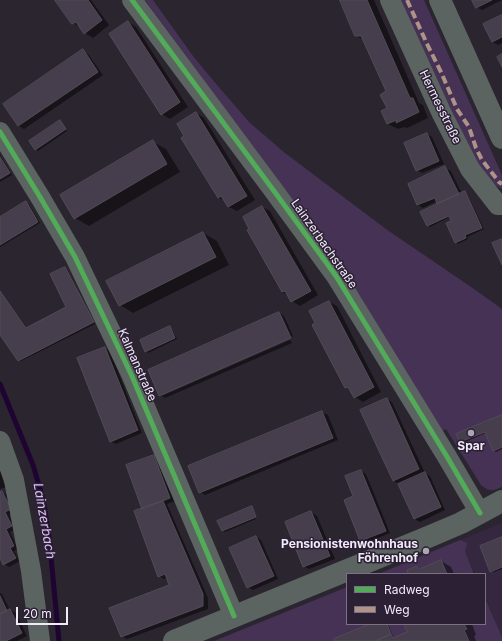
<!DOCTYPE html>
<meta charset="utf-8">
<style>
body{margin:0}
#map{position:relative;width:502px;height:641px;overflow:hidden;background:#2b2530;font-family:Inter,sans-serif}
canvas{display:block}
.legend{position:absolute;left:346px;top:573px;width:140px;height:52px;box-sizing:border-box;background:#2c2035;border:1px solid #7b7183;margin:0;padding:5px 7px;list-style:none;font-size:12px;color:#f2eaf9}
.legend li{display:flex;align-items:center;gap:8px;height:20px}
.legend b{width:20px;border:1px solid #7b7183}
.scale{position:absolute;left:16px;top:607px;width:52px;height:18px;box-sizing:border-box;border:2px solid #f2eaf9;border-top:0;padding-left:5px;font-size:12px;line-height:14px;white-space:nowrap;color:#f2eaf9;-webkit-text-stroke:3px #2c2035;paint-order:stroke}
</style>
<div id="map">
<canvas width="502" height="641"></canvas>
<ul class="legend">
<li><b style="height:5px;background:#51ab58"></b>Radweg</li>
<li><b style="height:5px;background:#af9288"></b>Weg</li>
</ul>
<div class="scale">20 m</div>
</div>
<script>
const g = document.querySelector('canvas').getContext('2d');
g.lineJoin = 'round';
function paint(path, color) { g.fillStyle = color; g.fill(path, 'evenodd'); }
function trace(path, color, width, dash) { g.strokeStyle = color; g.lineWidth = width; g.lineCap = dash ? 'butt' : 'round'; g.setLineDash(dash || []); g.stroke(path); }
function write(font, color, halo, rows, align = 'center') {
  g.font = font + ' Inter,sans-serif'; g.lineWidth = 3; g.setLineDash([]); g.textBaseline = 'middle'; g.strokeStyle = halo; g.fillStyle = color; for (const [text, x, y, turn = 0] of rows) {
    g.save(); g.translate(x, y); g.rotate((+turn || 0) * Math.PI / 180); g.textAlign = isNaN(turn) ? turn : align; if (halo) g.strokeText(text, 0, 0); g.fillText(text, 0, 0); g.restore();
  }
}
const built = new Path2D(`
 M502,523v114l-17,-40v-23h-10l-15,-34z`);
const green = new Path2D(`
 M145,0h8l40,56 24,29 32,37 36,31 101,76 88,60 28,20v178c-10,4 -12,5 -21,-2l-35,-56 -5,3 -235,-349z
 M396,0h28l78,175v14l-9,-5 -12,-11z
 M460,540l7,3 -2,8 9,23h-96z
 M347,587v37h138v-26l17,39v4h-288z`);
const shadow = new Path2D(`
 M56,0h35l18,25 -16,13 -8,-5 -4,-5 -8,-5z
 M341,0h33l45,103 4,2 5,13 -21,10 -3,-1 -6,2 -10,-5 -1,-33 -23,-51 -8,-4z
 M473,0h29l-20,10 -6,-3z
 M502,16v27l-4,2 -6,-3z
 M128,22l8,5 52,80 -18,12 -8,-5z
 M83,51l5,3 15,21 -79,54 -5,-3 -15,-22z
 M196,113l8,5 51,82 -18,11 -8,-4 -3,-6 -7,-3 -36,-60 3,-2z
 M60,122l2,1 5,8 -29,20 -2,-2z
 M427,134l5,3 12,27 -22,9 -5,-3z
 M153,142l13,7 14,23 -91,54 -14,-8 -14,-23z
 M0,155l12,20 -12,7z
 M445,168l6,3 11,23 3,-2 2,2 17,35 -17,8 1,2 -10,5 -2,-2 -4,-20 -2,-5 -20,10 -2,-2 10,-21 -1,-3 -14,7 -5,-3 -8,-20z
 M26,202l3,2 11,19 -40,24v-29z
 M262,207l8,4 48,84 -18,11 -8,-5 -4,-6 -6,-3 -31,-63z
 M203,233l14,8 12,24 -96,48 -13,-8z
 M65,268l2,2 28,54 -74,37 -3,-1 -18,-27v-42l27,37 40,-21z
 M329,302l8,4 44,86 -18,10 -8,-5 -4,-7 -5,-3 -30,-63z
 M279,313l5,3 9,20 -2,1 -9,-21h-2l10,22 -128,55v3l128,-56 2,3 -127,55 -5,-3 -11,-24z
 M170,327l2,2 5,10 -29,14 -2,-2z
 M105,348l5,3 32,82 -26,11 -6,-3z
 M387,399l5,3 33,71 5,3 15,34 -25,12 -5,-3 -16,-35 -5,-3z
 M322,412l6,3 10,25 -133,55 -5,-3z
 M502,416v33l-6,3 -3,-2 -7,-17 -23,10 -2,-1z
 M154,456l5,3 16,42 -8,3 41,94v11l-81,30 -5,-3 48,-50 -3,-8 -3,1 -5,-3 -15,-67z
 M0,464l7,16 -4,2 3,5 -6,2z
 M361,471l5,3 24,59 -24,10 -5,-3 -7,-44z
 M2,492l5,3 8,17 -6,3 7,14 -6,3 8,17 -4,2 6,10 -11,6 -5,-3 -4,-8v-63z
 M251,508l5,11 -31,13 -2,-1z
 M311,512l6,4 18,43 -26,10 -5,-3z
 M256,537l5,3 17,39 -25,11 -5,-3z
 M502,538v31l-8,3 -3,-1z
 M441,561l10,6 3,7h-45l8,-7 4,2z
 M0,593l2,1 8,16 6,3 11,23 -10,5h-17z
 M372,624h16l5,12 3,2 13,-5 -4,-9h67l4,11 -2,1 2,5h-141z`);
const stream = new Path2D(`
 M0,384l33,81 10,34 6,37 10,105`);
const building = new Path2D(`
 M55,0h33l14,20 -18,14 -8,-12 -4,2z
 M340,0h27l43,98h3l6,14 -23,11 1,-3 -10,4 -6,-13 6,-3 -7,-13 6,-4 -25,-55h-6z
 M472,0h20l-16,8z
 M502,15v22l-10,5 -9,-18z
 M128,21l52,81 -19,13 -52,-81z
 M83,49l15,23 -80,54 -15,-22z
 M502,54v13l-5,-10z
 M196,112l51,84 -19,11 -7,-11 -3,2 -37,-60 3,-2 -7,-12z
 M60,120l6,9 -31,21 -6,-9z
 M427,133l12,28 -23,10 -12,-28z
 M153,140l14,24 -93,55 -14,-24z
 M0,157l10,16 -10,6z
 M445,166l14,28 -22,10 -2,-6 -18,7 -9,-21z
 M465,191l17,37 -17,7 1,3 -11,5 -9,-20 5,-2 -2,-5 -22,10 -7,-14z
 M26,201l12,21 -38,23v-28z
 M262,206l49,85 -20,11 -6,-11 -3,1 -35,-62 2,-1 -6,-12z
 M203,232l13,25 -97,49 -13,-25z
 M502,239v26l-10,-22z
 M65,267l29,55 -76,39 -18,-26v-44l26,37 40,-21 -16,-33z
 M329,301l45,86 -20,11 -6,-11 -3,1 -33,-63 3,-2 -6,-12z
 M279,312l12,26 -132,58 -11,-26z
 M170,326l5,12 -30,14 -5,-12z
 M105,347l33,83 -28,12 -33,-84z
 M387,398l32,71 -26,12 -33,-71z
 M322,411l11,27 -134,55 -11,-27z
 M502,415v32l-9,4 -8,-19 -25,10 -4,-8z
 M154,455l16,43 -28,11 -16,-44z
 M361,470l25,61 -26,10 -16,-41 9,-4 -8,-20z
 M425,472l16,35 -27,12 -16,-35z
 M2,491l9,18 -6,3 7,14 -6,3 8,17 -4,2 6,10 -13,7 -3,-7v-66z
 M163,501l40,93v12l-82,31 -12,-29 60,-23 -4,-11 -7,3 -24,-66z
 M252,506l4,11 -34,14 -5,-10z
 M311,511l19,45 -27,11 -18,-45z
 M256,536l18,40 -27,12 -18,-40z
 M502,537v30l-12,5 -10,-26z
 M441,560l6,14h-40l1,-1 -1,-3 10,-4 2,3z
 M0,596l7,15 -7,3z
 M10,609l12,24 -16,8h-6v-27z
 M370,624h17l4,10 -16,7h-41v-2z
 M404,624h60l3,5 -3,1 5,11h-94l16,-7 2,4 14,-6z`);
const minor = new Path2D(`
 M132,0l142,191 62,85 110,179 34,58
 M390,0l52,114 28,55 28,36h4
 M0,132l40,65 35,60 56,117 103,242
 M0,441l14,39 17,91 9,70`);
const tertiary = new Path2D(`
 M440,0l62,138
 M174,641l247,-101 40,-17 41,-22`);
const quiet = new Path2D(`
 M407,0l21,46 13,26 16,37 12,18 7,21 6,12 17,22 3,2`);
const cycleway = new Path2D(`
 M132,0l142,191 62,85 110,179 34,58
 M0,132l40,65 35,60 56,117 103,242`);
const markers = [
 [471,433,4,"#aca5b3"],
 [426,551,4,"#aca5b3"]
];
const streetNames = [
 ["Hermesstraße",440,107,64],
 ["Lainzerbachstraße",324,244,55],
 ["Kalmanstraße",137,365,66]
];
const poiNames = [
 ["Spar",471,446],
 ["Pensionistenwohnhaus",418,544,"right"],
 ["Föhrenhof",418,558,"right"]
];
const waterNames = [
 ["Lainzerbach",44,521,80]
];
paint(built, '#352740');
paint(green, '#453254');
paint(shadow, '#0007');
trace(stream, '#1f0331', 5);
paint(building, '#463d4d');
trace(building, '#514c55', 1);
trace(minor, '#5b6461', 20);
trace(tertiary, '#5b6461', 22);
trace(quiet, '#af9288', 4, [8, 4]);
trace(cycleway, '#51ab58', 5);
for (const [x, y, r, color] of markers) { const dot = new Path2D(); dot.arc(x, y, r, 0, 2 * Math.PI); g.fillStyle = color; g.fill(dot); trace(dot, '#2c2035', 1.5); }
write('12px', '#f2eaf9', '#2c2035', streetNames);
write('bold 12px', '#f2eaf9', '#2c2035', poiNames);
write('italic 13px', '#dcc0f4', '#2c2035', waterNames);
</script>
